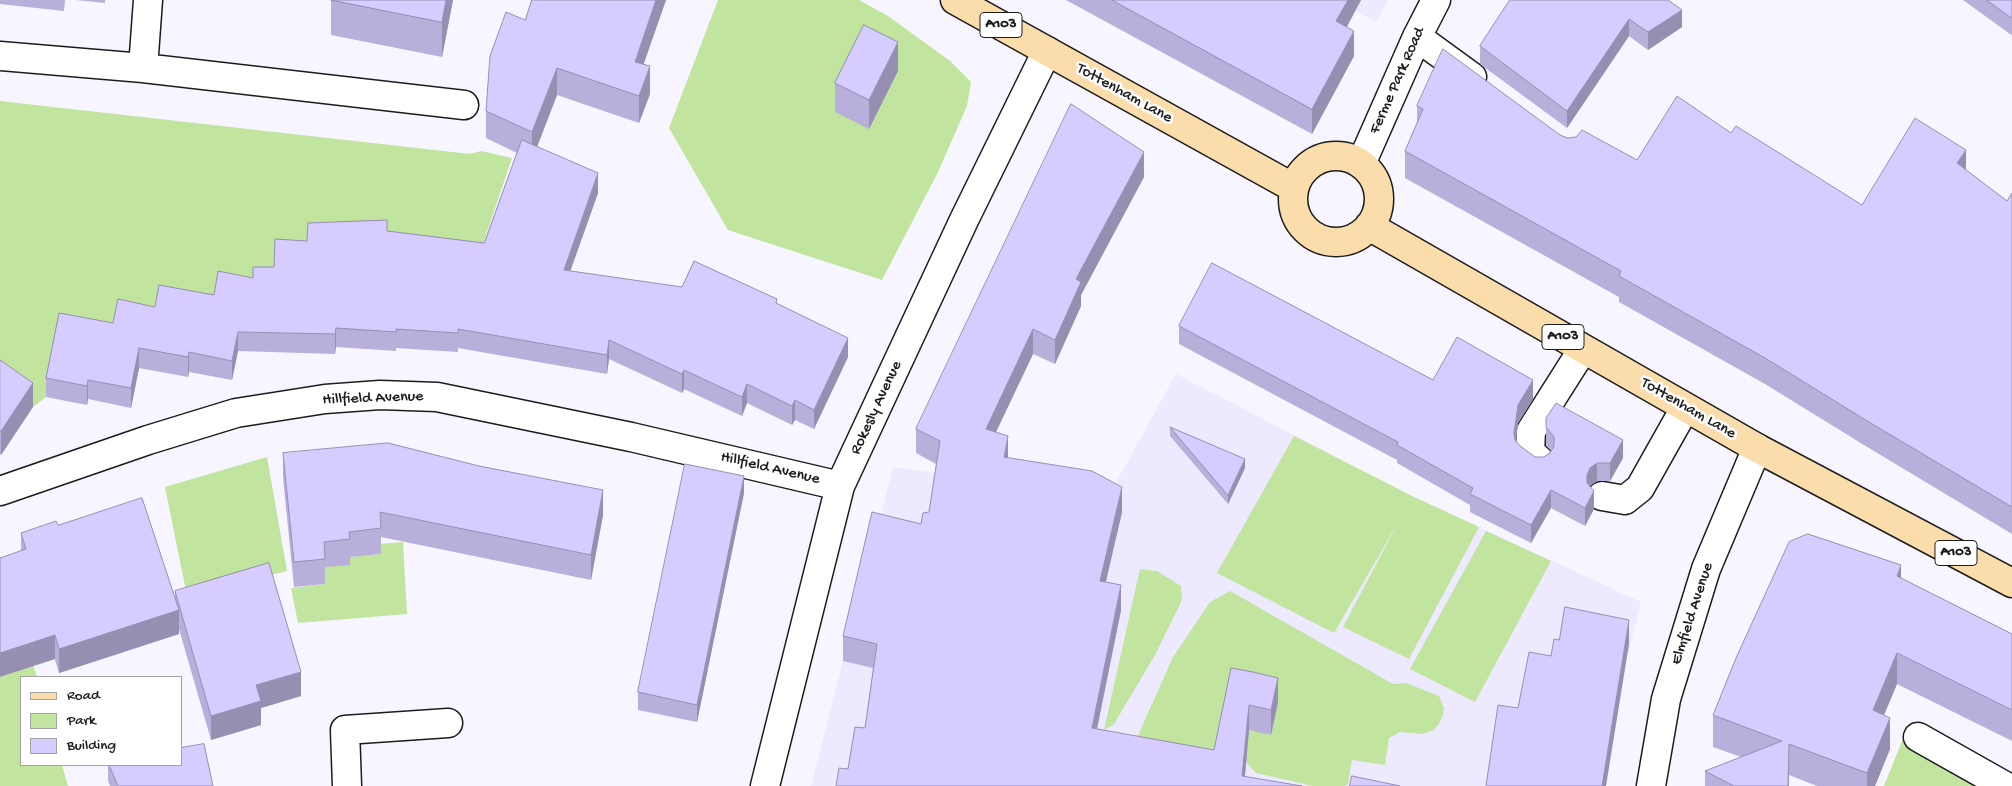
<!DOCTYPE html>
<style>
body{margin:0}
#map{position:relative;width:2012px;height:786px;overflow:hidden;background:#f7f5ff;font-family:"Gochi Hand",sans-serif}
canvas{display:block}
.legend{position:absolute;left:20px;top:676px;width:162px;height:90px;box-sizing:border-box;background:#fff;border:1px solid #a4a4a4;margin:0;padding:6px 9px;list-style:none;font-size:15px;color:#1c1c1c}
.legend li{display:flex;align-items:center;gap:10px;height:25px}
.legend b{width:25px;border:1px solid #a4a4a4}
</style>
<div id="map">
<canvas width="2012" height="786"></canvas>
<ul class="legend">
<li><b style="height:6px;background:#fbdcab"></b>Road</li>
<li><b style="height:14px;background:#c1e49e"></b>Park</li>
<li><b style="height:14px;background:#d7ccff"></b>Building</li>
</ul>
</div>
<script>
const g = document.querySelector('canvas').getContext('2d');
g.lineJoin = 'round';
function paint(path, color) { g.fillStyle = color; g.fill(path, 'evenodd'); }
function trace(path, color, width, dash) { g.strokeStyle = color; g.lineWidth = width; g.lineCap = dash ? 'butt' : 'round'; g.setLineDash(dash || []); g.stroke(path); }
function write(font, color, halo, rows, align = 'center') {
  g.font = font + ' "Gochi Hand",sans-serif'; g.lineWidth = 5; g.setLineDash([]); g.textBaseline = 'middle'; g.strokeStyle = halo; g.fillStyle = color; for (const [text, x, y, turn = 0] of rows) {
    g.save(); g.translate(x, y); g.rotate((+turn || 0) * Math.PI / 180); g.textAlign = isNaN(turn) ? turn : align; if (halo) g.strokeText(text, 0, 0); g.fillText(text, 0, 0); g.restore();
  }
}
const built = new Path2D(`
 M1336,0h52l-12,22z
 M1176,374l236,122 229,106 -14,55 -22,129h-794l82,-319 215,30z`);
const green = new Path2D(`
 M718,0h141l29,16 62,45 21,21 -4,24 -29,66 -56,108 -154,-50 -59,-102z
 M0,101l470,53 11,-3 31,7 -37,110 -168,-8 -33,27 -62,39 -101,28 -52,-22 -13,65 -13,10 -33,-23z
 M1294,436l118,60 67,31 -70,132 -66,-32 56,-106 -65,112 -117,-60z
 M267,457l20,114 -100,25 -22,-109z
 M1486,531l65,30 -76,141 -65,-33z
 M403,542l4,72 -109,9 -7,-35 34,-4 -2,-17 26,-10 32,-3 -1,-10z
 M1140,569l17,2 24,15 1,14 -27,55 -41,69 -10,6z
 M1230,591l163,93 13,-1 33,13 5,12 -1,7 -4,9 -7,7 -10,3 -22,-2 -11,6 -4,27 -33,-5 -4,24 -4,2h-31l-57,-13 -12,-13 -108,-20 37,-83 37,-55z
 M26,642l11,35h-16v88h41l6,21h-68v-109l20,-7z
 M1904,736l74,42 -3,8h-91z`);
const minor = new Path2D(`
 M1417,37l55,40
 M0,56l143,12 321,37
 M143,68l5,-68
 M1361,164l56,-127 19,-37
 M1539,460l-9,-8 1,-21 52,-82
 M0,491l148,-51 88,-27 89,-14 55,-4 57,2 194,40 209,49
 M1602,496l23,4 15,-12 45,-80
 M1918,737l87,49
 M347,786l-2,-56 103,-7
 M765,786l75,-300 124,-266 83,-169
 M1651,786l15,-87 40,-130 51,-121`);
const major = new Path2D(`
 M955,0l339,188
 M1293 199a43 43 0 1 1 86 0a43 43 0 1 1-86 0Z
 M1369,226l388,222 255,135`);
const wall = new Path2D(`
 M0,0h65l-1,11 -64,-7z
 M76,0h29v3z
 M331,0h122l-11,57 -111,-22z
 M532,0h134l-23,64 7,30 -11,29 -82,-28 -20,51 61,47 -28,78 207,33 71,53 -34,72 -19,-9 -3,5 -45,-22 -5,13 -58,-27 -2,4 -73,-34 -2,15 -149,-26v4l-62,-4v3l-60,-4 -1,7 -97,-3 -6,29 -43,-8 -1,5 -49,-9 -8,40 -43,-9 -1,6 -41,-8v-19l67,-55 42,-16 59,-12 39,-17 21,-11 33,-26 80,-10 97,12 33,-90 -31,-15v-27l39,-91z
 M1066,0h295l-14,27 7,29 -42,78z
 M1510,0l172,27 -34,23 -19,-14 -62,92 -87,-64v-18z
 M1963,0h49v35l-2,-1z
 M898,71l-29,58 -34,-17v-29z
 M1417,106l143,29 77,25 94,-27 131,72 104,-35 41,31 5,-8v341l-148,-89 -99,-61 -146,-82v-5l-214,-119v-27l12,-28z
 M1144,177l-63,118v11l-26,58 -22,-10 -37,78 12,26 114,54 -16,70 15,28 -24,119 117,21 17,-82 47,34 -7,33 -22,-5 -4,46 -397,-7 17,-41 8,-60 -30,-7v-25l86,-124 7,-48 -20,-11v-24z
 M1179,326l254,54 100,19 -15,24 -2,17 3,5 16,12h9l7,-6 -5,-6v-18l77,31 -13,23h-13l-7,5 4,23 -9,17 -34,-18 -20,35 -61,-31v-7l-73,-42v-3l-218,-116z
 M0,360l33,47 -32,48 -1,-1z
 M1170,427l75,41 -17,36 -58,-68z
 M283,453l320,62 -12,65 -210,-43v17l-31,3v8l-25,2v17l-31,3 -11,-109z
 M744,493l-47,229 -59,-12v-18z
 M58,525l117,72v-6l126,105 -40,12v17l-50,15 -32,-111v5l-120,39 -38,-123v-17z
 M1901,578l111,56v107l-115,-57 -13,31 6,34 -15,37h-58l-28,-11v11h-84v-15l36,-14 -28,-10v-32z
 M108,765h73l32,21h-103l-2,-5z`);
const shadedWall = new Path2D(`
 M446,0h7l-11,57v-35z
 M656,0h10l-31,89v-27z
 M1348,0h13l-25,46v-25z
 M1682,10v17l-34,23v-18z
 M1629,19v17l-62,92v-17z
 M1354,31v25l-42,78v-25z
 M898,42v29l-29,58v-29z
 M650,66v28l-11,29v-27z
 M557,68v27l-25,65v-28z
 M1966,150v26l-9,-13z
 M1144,152v25l-63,118v11l-26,58v-24l21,-61z
 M598,173v20l-34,96v-19z
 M336,328v19l-1,7v-20z
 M1033,329v25l-47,99v-24z
 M238,332v19l-6,29v-19z
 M848,338v19l-34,72v-19z
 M609,340v19l-2,15v-19z
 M139,348v20l-8,40v-20z
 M189,352v20l-1,5v-20z
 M684,370v19l-2,4v-19z
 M88,380v19l-1,6v-19z
 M1533,380v19l-15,24 -4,28v-18l4,-28z
 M33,383v24l-32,48v-24z
 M747,384v19l-5,13v-19z
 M795,400v20l-3,5v-19z
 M1008,436v25l-4,-4z
 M1623,440v18l-13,23v-18z
 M1245,459v9l-17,36v-9z
 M1597,463v18l-7,5 -3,7v-18l3,-7z
 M744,476v17l-47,229v-17z
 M1122,487v25l-22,94v-25z
 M603,490v25l-12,65v-25z
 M1551,490v18l-20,35v-18z
 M1594,491v18l-9,17v-18z
 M1901,565v31l-4,-20z
 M1121,585v25l-29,143v-25z
 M179,610v24l-120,39v-24z
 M1629,620v24l-23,142h-4z
 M55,635v24l-55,18v-24z
 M1897,653v31l-24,57v-31z
 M301,672v24l-40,12v17l-50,15v-24l45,-31z
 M1278,678v24l-7,33v-25z
 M1249,705v25l-5,56 -2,-10z
 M1890,718v31l-15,37h-8v-13z
 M1789,744v42h-1z`);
const building = new Path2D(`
 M331,0h115l-4,22z
 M532,0h124l-21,62 15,4 -11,30 -82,-28 -25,64 -46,-21 4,-55 16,-44 19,8z
 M1112,0h236l-12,21 18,10 -42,78z
 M1510,0h158l14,10 -34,22 -19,-13 -62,92 -87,-65z
 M1987,0h25v18l-2,-1z
 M864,25l34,17 -29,58 -34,-17z
 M1443,49l117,86 7,3 9,-1 6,-7 55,30 40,-64 54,37 5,-7 126,79 53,-87 51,32 -9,13 50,38 5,-8v314l-148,-88 -99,-61 -146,-82 2,-5 -216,-120 18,-42 -6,-3z
 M1071,104l73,48 -68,127 5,3 -26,58 -22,-11 -47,100 22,7 -4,21 88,14 30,16 -22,94 21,4 -29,143 122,22 17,-82 22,4 25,6 -7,32 -22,-5 -7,71 60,10h-466l3,-18 9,1 7,-42 10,1 12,-84 -34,-8 29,-124 49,12 2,-11 6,-1 11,-71 -24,-12z
 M522,140l76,33 -34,97 118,17 12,-26 83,38 -1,4 72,35 -34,72 -19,-10 -3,6 -45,-22 -5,13 -58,-27 -2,4 -73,-34 -2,15 -149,-26v4l-62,-4v3l-60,-4 -1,6 -97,-2 -6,29 -43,-9 -1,5 -49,-9 -8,40 -43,-8 -1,6 -41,-8 13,-65 54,10 5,-24 37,8 4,-22 55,10 4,-24 35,7v-11h21l1,-28 32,2 1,-18 79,-3v11l97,12z
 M1212,263l221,117 24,-43 76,43 -15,25 -4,28 1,7 4,5 16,12h9l6,-4 4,-7v-9l-8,-10v-9l10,-15 67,37 -13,23h-13l-7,5 -3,7v8l7,8 -9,17 -34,-18 -20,35 -61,-31 3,-6 -76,-43 1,-3 -219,-116z
 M0,360l33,23 -32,48 -1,-1z
 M1170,427l75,32 -17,36z
 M388,443l91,23 124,24 -12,65 -211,-43 1,16 -32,4 1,7 -26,3 1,17 -31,3 -11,-109z
 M685,464l59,12 -47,229 -59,-13z
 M142,498l37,112 -120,39 -4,-14 -55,18v-95l26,-9 -5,-16 35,-12 2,4z
 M1808,534l93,31 -4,11 115,58v76l-115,-57 -24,57 17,8 -23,55 -78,-29 -1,42h-54l-29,-15 77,-30 -69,-26 23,-57 53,-116z
 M269,563l32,109 -45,13 5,16 -50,15 -36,-125z
 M1565,607l64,13 -27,166h-116l12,-81 20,3 11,-56 22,4 3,-17 5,1z
 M204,744l9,42h-95l-9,-21h72v-17z
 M1352,776l48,10h-50z`);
const shields = [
 [1001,25,42],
 [1563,337,42],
 [1956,553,42]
];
const shieldNames = [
 ["A103",1001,25],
 ["A103",1563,337],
 ["A103",1956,553]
];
const streetNames = [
 ["Ferme Park Road",1398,81,-66],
 ["Tottenham Lane",1124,94,29],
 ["Hillfield Avenue",373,399,-2],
 ["Rokesly Avenue",877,408,-65],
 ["Tottenham Lane",1688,409,30],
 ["Hillfield Avenue",770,469,13],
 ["Elmfield Avenue",1693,614,-72]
];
paint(built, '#ede9ff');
paint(green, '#c1e49e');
trace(minor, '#1c1c1c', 31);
trace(major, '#1c1c1c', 31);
trace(minor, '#fff', 28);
trace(major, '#fbdcab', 28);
paint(wall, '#b9afdb');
paint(shadedWall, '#968fb2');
paint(building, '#d7ccff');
trace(building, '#968fb2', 1);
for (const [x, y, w] of shields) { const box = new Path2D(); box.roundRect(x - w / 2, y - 12.5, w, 25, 4); g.fillStyle = '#fff'; g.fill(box); trace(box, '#1c1c1c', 1); }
write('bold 15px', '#1c1c1c', null, shieldNames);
write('16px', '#1c1c1c', '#fff', streetNames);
</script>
